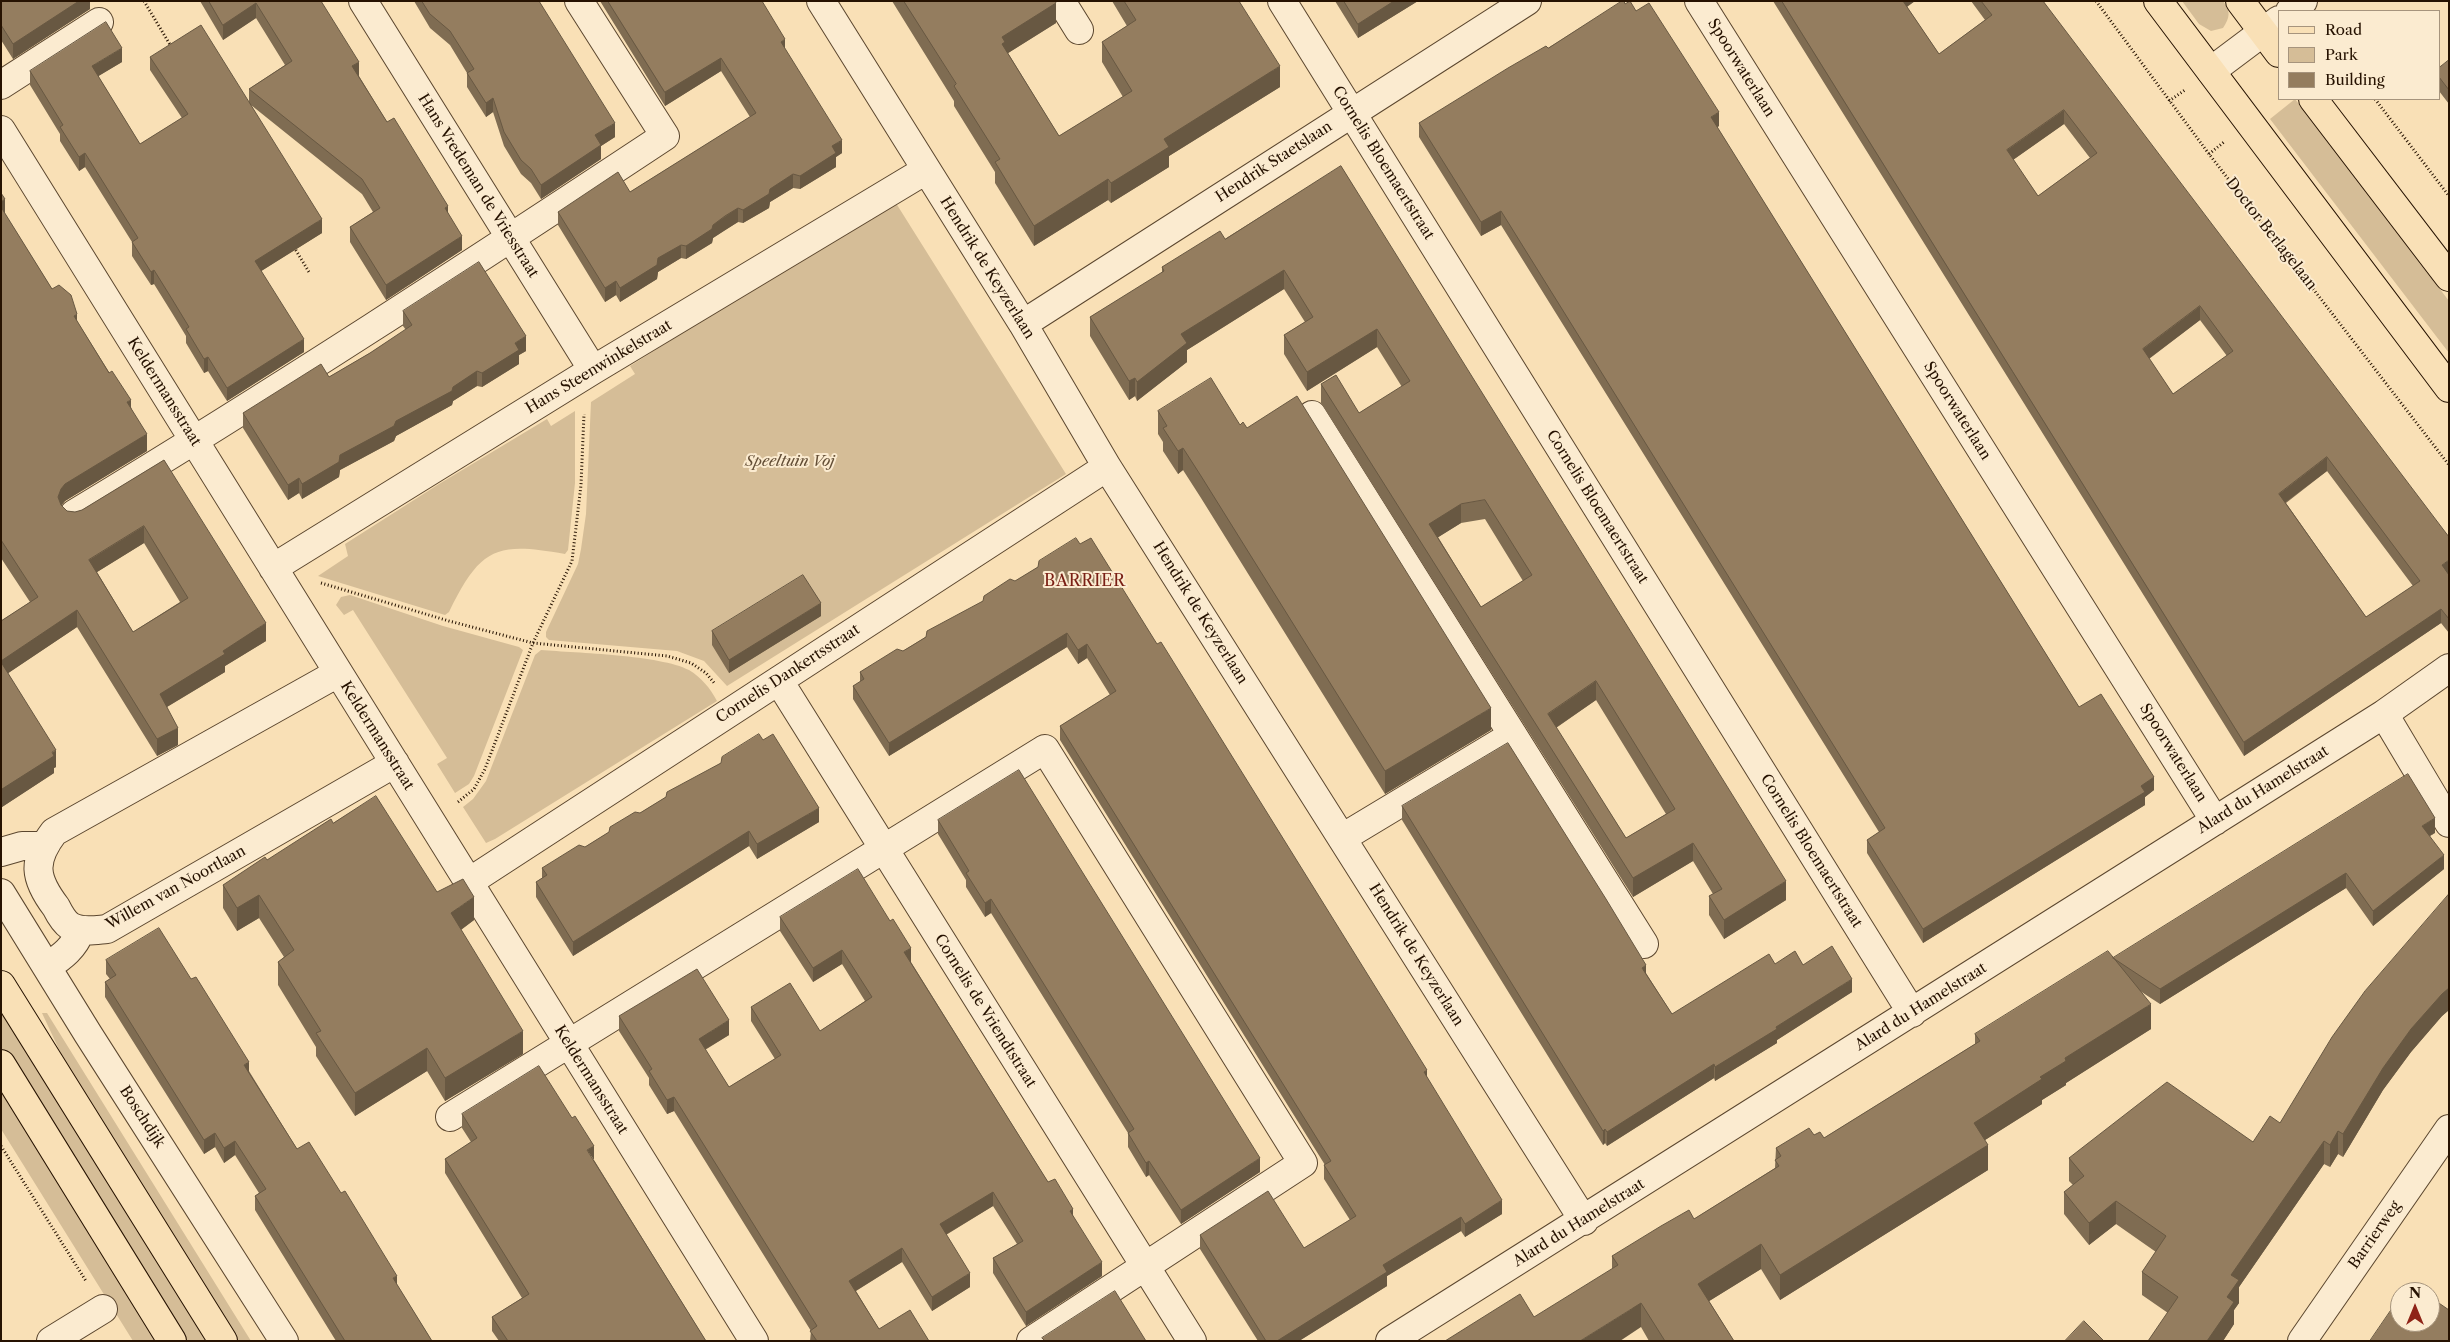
<!DOCTYPE html>
<style>
body{margin:0}
#map{position:relative;width:2450px;height:1342px;overflow:hidden;background:#f9e0b6;font-family:"Libre Caslon Text",serif}
canvas{display:block}
.frame{position:absolute;inset:0;border:2px solid #261201;pointer-events:none}
.legend{position:absolute;left:2278px;top:10px;width:162px;height:90px;box-sizing:border-box;background:#fbebd0;border:1px solid #a6947d;margin:0;padding:6px 9px;list-style:none;font-size:15px;color:#261201}
.legend li{display:flex;align-items:center;gap:10px;height:25px}
.legend b{width:25px;border:1px solid #a6947d}
.north{position:absolute;left:2390px;top:1282px;width:50px;height:50px;box-sizing:border-box;background:#fbebd0;border:1px solid #a6947d;border-radius:50%;rotate:0deg;font-size:14px;font-weight:700;line-height:20px;text-align:center;color:#261201}
.north::after{content:'';display:block;margin:auto;width:18px;height:22px;background:#8f2418;clip-path:polygon(50% 0,100% 100%,50% 72%,0 100%)}
</style>
<div id="map">
<canvas width="2450" height="1342"></canvas>
<div class="frame"></div>
<ul class="legend">
<li><b style="height:6px;background:#f9e0b6"></b>Road</li>
<li><b style="height:14px;background:#d5bd97"></b>Park</li>
<li><b style="height:14px;background:#947d5f"></b>Building</li>
</ul>
<div class="north">N</div>
</div>
<script>
const g = document.querySelector('canvas').getContext('2d');
g.lineJoin = 'round';
function paint(path, color) { g.fillStyle = color; g.fill(path, 'evenodd'); }
function trace(path, color, width, dash) { g.strokeStyle = color; g.lineWidth = width; g.lineCap = dash ? 'butt' : 'round'; g.setLineDash(dash || []); g.stroke(path); }
function write(font, color, halo, rows, align = 'center') {
  g.font = font + ' "Libre Caslon Text",serif'; g.lineWidth = 4; g.setLineDash([]); g.textBaseline = 'middle'; g.strokeStyle = halo; g.fillStyle = color; for (const [text, x, y, turn = 0] of rows) {
    g.save(); g.translate(x, y); g.rotate((+turn || 0) * Math.PI / 180); g.textAlign = isNaN(turn) ? turn : align; if (halo) g.strokeText(text, 0, 0); g.fillText(text, 0, 0); g.restore();
  }
}
const green = new Path2D(`
 M2182,1h41c8,11 7,16 0,27l-12,3 -12,-7z
 M2295,99l154,202v52l-179,-234z
 M894,200l172,274 -339,212 -23,-25 -27,-10 -128,-11 -3,-3v-5l32,-68 3,-15 5,-35 5,-112 44,-28 -5,-8z
 M575,411v72l-7,67 -3,4c-69,-12 -84,-7 -116,58l-4,3 -127,-39 30,-20 -3,-12 94,-60 108,-65 4,7z
 M350,595l93,31 76,21 4,3 -49,126 -5,8 -14,9 -18,-29 10,-6 -94,-148 -9,5 -8,-10 5,-8z
 M541,650c36,3 119,5 148,20 13,8 21,18 28,31l-222,138 -9,4 -23,-36 10,-8 13,-18 49,-126z
 M1,1001l212,340h-30l-182,-293z
 M42,1013h5l204,328h-17l-171,-283z
 M1,1082l163,259h-31l-132,-212z`);
const path = new Path2D(`
 M144,1l28,47
 M2096,1l113,153 240,311
 M2375,99l74,97
 M2169,101l16,-11
 M2209,154l15,-12
 M294,247l15,25
 M321,583l128,38 84,22 134,13 24,7 15,10 9,11
 M458,802l16,-13 11,-20 48,-126 39,-82 9,-76 3,-71
 M1,1146l85,135`);
const minor = new Path2D(`
 M363,1l230,369
 M821,1l202,323 84,143 477,754
 M1061,1l18,29
 M1282,1l630,1012
 M1699,1l516,820
 M2290,11l13,-10
 M2211,71l68,-51
 M1,85l98,-63
 M1,130l753,1211
 M1023,324l504,-323
 M1312,415l332,529
 M74,514c200,-121 396,-249 591,-378l-86,-135
 M273,568l320,-198 333,-200
 M338,673l-284,159c-22,29 -20,46 2,75 3,6 8,15 14,19 11,7 25,4 37,3l288,-166
 M779,681l413,660
 M2384,714l65,109
 M1342,838l171,-103
 M1,852l21,-6h21
 M469,882l638,-415
 M1,893l87,141 196,307
 M47,967c16,-11 27,-19 34,-37
 M450,1117l595,-368 258,414 -272,178
 M51,1341l52,-32
 M1390,1341l994,-627 65,-46
 M2302,1341l147,-212`);
const major = new Path2D(`
 M2158,1l291,387
 M2240,1l39,52
 M2313,99l136,178
 M1,985l222,356
 M1,1064l171,277`);
const wall = new Path2D(`
 M1,1h89v8l-77,50 -12,-19z
 M200,1h121l38,75 28,46 61,91 14,37 -76,50 -36,-58v-15l23,-15 -11,-18 -111,-89 71,128 -61,38 43,81 -77,49 -19,-30 -4,2 -18,-30v-7l-14,-23 -18,-29 -3,1 -19,-29v-14l-47,-75 -6,4 -19,-30v-7l-30,-49v-14l92,-9 -24,14 42,68 42,-26 -32,-48v-13l99,45v-13l36,-24 -29,-47 -33,22z
 M414,1h125l76,136 -14,9v13l-60,40 -10,-16 -10,-9 -17,-28 -11,-34 -7,5 -19,-30v-14l-17,-28 -20,-17z
 M600,1h162l23,48 57,104 -6,4v10l-36,22 -7,-1 -23,14 -1,6 -26,15 -5,-1 -13,8 -12,8 -1,5 -26,16 -5,-1 -23,14 -1,7 -37,23 -4,-7 -11,7 -47,-77v-13l72,-20 120,-75 -29,-46 -56,35z
 M892,1h163l1,22 -48,30 51,83 64,-39 -21,-35v-20l25,-16 -15,-25h127l41,86 -111,69v11l-58,36 -3,-3 -74,46 -39,-63v-11l-41,-66v-5z
 M1335,1h83l-60,37z
 M1773,1h142l-8,6 32,47 46,-34 -14,-19h72l406,574v58l-8,-10 -197,133zM2064,124l26,34 -52,38 -25,-36zM2200,320l27,36 -54,38 -24,-35zM2327,471l86,115 -47,31 -80,-114z
 M1625,4l11,7 83,115 -2,1 362,580 75,83 -9,7v8l-222,138 -56,-90v-13l12,-8 -378,-607 -20,11 -62,-99v-14l129,-75z
 M2449,60v44l-10,-13v-23z
 M1341,166l445,734 -62,39 -15,-24v-19l4,-2 -20,-33 -60,36 -312,-494v-19l38,29 43,-26 -25,-40 -70,44 -23,-37v-19l21,-13 -21,-33 -97,61v12l-50,39 -2,-5 -6,4 -39,-64v-19l72,-44v-6l63,-28zM1485,519l38,62 -42,26 -43,-70 23,-14zM1596,700l70,114 -40,24 -70,-110z
 M1,193l4,21 47,75 25,32 54,86 16,44 -82,50 -4,4 6,6 8,1 7,-2 82,-50 102,181 -41,25v6l-58,35 11,38 -21,11 -80,-129 -69,46 48,94 -2,1v5l-52,34 -1,-2v-184l29,-19 -29,-44zM144,543l36,59 -47,30 -36,-60z
 M403,311l123,40 -7,4v9l-37,23 -5,-1 -24,15 -1,4 -56,31 -2,5 -54,29 -1,7 -37,22 -3,-6 -11,7 -45,-72v-15l86,-36 41,-24 36,-23 -3,-4z
 M1158,411l82,14 7,3 244,302 -106,64 -184,-296 -18,-28 -5,4 -15,-23v-9l-5,-8z
 M1038,567l389,511 75,136 -37,23 -4,-6 -74,45v10l-88,55h-41l-58,-92v-14l104,13 46,-28 -26,-41v-14h1l-265,-425v-14l50,-31 -23,-37 -9,6 -11,-17 -178,109 -36,-57v-13l7,-4v-10l43,-21z
 M821,616l-92,57 -17,-28v-14z
 M721,763l98,59 -62,37 -8,-13 -176,110 -37,-59v-15l6,-4v-10l43,-21z
 M1402,806l244,167 26,41 103,-50 28,1 49,27 -75,48v3l-62,38 -1,-3 -107,68 -2,-3 -2,2 -201,-325z
 M938,820l322,352 -79,52 -32,-49 -3,2 -18,-30v-14l-137,-220 -6,4 -19,-30v-7l-28,-46z
 M333,823l104,69 37,28 -13,10 62,124 -78,47 -18,-30 -72,45 -39,-60v-9l-38,-62v-23l6,-5 -25,-39 -22,13 -14,-23v-23z
 M2435,833l-5,3 14,33 -71,57 -27,-38 -186,116 -20,-13 11,38 -85,54v2l-24,15v4l-57,36 3,30 -208,130 -19,-31 -52,32 25,40h-85l-8,-14 -29,-59v-12l82,-37 81,-51 1,-20 38,-13 10,3 151,-94v-10l138,-76z
 M2449,894v116l-7,6 -31,36 -28,38 -40,67 -5,-3 -8,13 -6,-3 -85,123v16l-5,7v14l-11,17h-75l20,-28 -26,-18v-23l14,-20 -40,-28 -27,21 -25,-31v-22l9,-7 -4,-4v-23l184,-16 27,-19z
 M780,917l131,45 137,220 25,34 29,60 -76,50 -33,-53v-15l24,-14 -24,-38 -47,29 24,52 -38,24 -30,-49 -46,29 23,38 50,12h-119l1,-10 -137,-220 -7,3 -18,-29v-7l-30,-47v-15l110,19 -24,15 24,37 46,-28 -24,-38v-14l69,24 45,-30 -23,-37 -29,18 -33,-51z
 M106,960l143,111 48,78 100,136 35,56h-96l-81,-131v-14l4,-3 -24,-38 -11,8 -9,-16 -11,7 -99,-157v-15l5,-3 -4,-5z
 M462,1114l132,46 112,181h-207l-7,-10v-14l30,-19 -77,-125v-14l26,-17 -9,-14z`);
const shadedWall = new Path2D(`
 M79,1h11v8l-77,50v-15z
 M1394,1h24l-60,37v-14z
 M1900,1h15l-15,10z
 M256,3v15l-33,22v-15z
 M1056,3v20l-51,32 -3,9v-27z
 M785,39v14l-4,-11z
 M122,48v14l-30,18v-14z
 M721,58v13l-56,35v-14z
 M359,62v15l-7,-11z
 M1280,66v21l-111,69v11l-58,36v-20l53,-44z
 M493,98v14l-7,5v-14z
 M2064,110v14l-57,40v-14z
 M1719,112v14l-8,5v-14z
 M615,123v14l-14,9v13l-60,40v-14l54,-50z
 M842,140v13l-6,4v10l-36,22v-13l32,-30z
 M85,153v14l-6,4v-14z
 M793,174v14l-23,14 -1,6 -26,15v-13l27,-21z
 M1108,179v21l-74,46v-20z
 M5,199v18l-4,2v-17z
 M448,206v15l-3,-13z
 M738,208v14l-25,16 -1,5 -26,16v-13l27,-21z
 M1501,211v14l-20,11v-14z
 M322,219v14l-67,42v-14z
 M462,236v14l-76,50v-15z
 M681,245v13l-23,14 -1,7 -37,23v-14l38,-30z
 M154,270v14l-3,1v-13z
 M1284,270v19l-97,61v12l-50,39v-19l44,-48z
 M616,281v14l-11,7v-14z
 M2200,306v14l-57,43v-14z
 M77,314v17l-3,-15z
 M1377,329v18l-70,44v-19z
 M526,336v15l-7,4v9l-37,23v-14l33,-30z
 M304,339v13l-77,49v-13z
 M208,357v14l-4,2v-14z
 M477,371v15l-24,15 -1,4 -56,31 -2,5 -54,29 -1,7 -37,22v-15l38,-29z
 M1135,378v18l-6,4v-19z
 M131,400v18l-4,-16z
 M147,434v17l-82,50 -4,5 -3,-9 3,-8 4,-5z
 M1183,448v22l-5,4v-23z
 M2327,457v14l-48,36v-13z
 M299,478v15l-11,7v-15z
 M1461,504v19l-32,20v-19z
 M144,526v17l-55,34v-17z
 M2449,560v13l-7,6v-14z
 M821,603v13l-92,57v-13z
 M2441,609v14l-197,133v-14z
 M77,610v17l-76,51v-17z
 M266,623v18l-41,25v6l-65,39v-17l63,-43z
 M1067,633v14l-178,109v-13z
 M1087,644v14l-9,6v-14z
 M1596,681v19l-48,33v-19z
 M1491,708v22l-106,64v-23z
 M178,728v17l-21,11v-17z
 M56,750v17l-2,1v5l-52,34v-18z
 M2154,777v13l-9,7v8l-222,138v-14z
 M819,808v14l-62,37v-15z
 M2435,818v15l-13,7v-14z
 M749,831v15l-176,110v-14z
 M1693,843v18l-60,36v-19z
 M2444,855v14l-71,57v-15z
 M2346,873v15l-186,116v-15z
 M1786,881v19l-62,39v-19z
 M259,895v23l-22,13v-23z
 M474,897v23l-23,17v-24z
 M991,899v14l-6,4v-14z
 M911,948v14l-7,4v-14z
 M842,950v14l-29,18v-14z
 M1646,965v14l-4,-11z
 M1852,979v13l-75,48v3l-62,38v-14l61,-40z
 M2449,988v22l-7,6 -31,36 -28,38 -40,67v-23l40,-66 28,-39 31,-35z
 M2151,1004v25l-85,54v2l-24,15v4l-68,43v-24l66,-46 25,-19z
 M729,1020v15l-30,18v-14z
 M523,1031v23l-78,47v-23z
 M427,1048v23l-72,45v-23z
 M249,1062v14l-5,-11z
 M1714,1064v14l-107,68v-14z
 M1427,1070v14l-3,-12z
 M674,1097v14l-7,3v-14z
 M1605,1129v14l-2,2v-14z
 M2338,1131v23l-8,13v-22z
 M215,1133v14l-11,7v-14z
 M235,1141v14l-11,8v-15z
 M2324,1141v23l-85,123v16l-5,7v14l-11,17h-16l20,-44 4,-22z
 M1988,1145v25l-208,130v-25z
 M594,1146v14l-7,-10z
 M1260,1158v14l-79,52v-14z
 M1149,1161v14l-3,2v-14z
 M993,1192v14l-53,32v-14z
 M1502,1200v14l-37,23v-13z
 M2116,1201v23l-27,21v-22z
 M1073,1209v14l-3,-12z
 M1461,1217v14l-74,45v10l-88,55h-22l106,-76z
 M1761,1244v25l-63,39v-24z
 M902,1248v14l-53,33v-14z
 M1102,1262v14l-76,50v-14z
 M970,1273v14l-38,24v-14z
 M397,1276v14l-4,-12z
 M1641,1303v24l-21,14h-40z`);
const building = new Path2D(`
 M1,1h78l-66,43 -12,-19z
 M209,1h112l38,61 -7,4 35,56 7,-4 54,88 -3,2 17,28 -76,49 -36,-58 30,-19 -18,-29 -113,-90 43,-28 -36,-58 -33,22z
 M422,1h117l76,122 -20,12 6,10 -60,40 -10,-16 -10,-9 -17,-28 -11,-34 -7,5 -19,-30 7,-4 -24,-38 -20,-17z
 M608,1h154l23,38 -4,3 61,98 -10,6 4,7 -36,23 -7,-2 -23,15 -1,5 -26,16 -5,-2 -13,8 -12,9 -1,4 -26,17 -5,-1 -23,13 -1,7 -37,23 -4,-7 -11,7 -47,-76 60,-40 12,20 126,-79 -35,-55 -56,34z
 M904,1h151l1,2 -54,34 3,5 -3,2 57,92 73,-45 -30,-49 34,-22 -12,-19h115l41,65 -116,73 5,8 -58,36 -3,-4 -74,47 -39,-64 5,-3 -46,-73 2,-2z
 M1344,1h50l-36,23z
 M1622,1h2l1,3 5,-3 6,10 13,-8 70,109 -8,5 368,590 22,-13 53,83 -13,9 4,6 -222,137 -56,-89 18,-12 -384,-617 -20,11 -62,-99 89,-55 38,-22 2,2z
 M1782,1h121l36,53 53,-39 -11,-14h62l406,536v23l-7,5 7,10v44l-8,-10 -197,133zM2064,110l33,43 -59,43 -31,-46zM2200,306l33,45 -60,43 -30,-45zM2327,457l93,124 -54,36 -87,-123z
 M106,22l16,26 -30,18 48,78 48,-30 -38,-57 51,-32 121,194 -67,42 49,78 -77,49 -19,-31 -4,2 -18,-30 3,-2 -17,-28 -18,-29 -3,2 -19,-30 6,-4 -53,-85 -6,4 -19,-30 3,-2 -33,-54z
 M2449,60v30l-10,-13v-9z
 M1341,166l445,715 -62,39 -15,-24 13,-7 -29,-46 -60,35 -312,-494 15,-9 23,38 51,-32 -33,-52 -70,43 -23,-37 29,-18 -29,-47 -103,64 6,9 -50,39 -2,-4 -6,3 -39,-64 74,-46 -2,-4 58,-36 5,8zM1485,500l47,75 -51,32 -52,-83 32,-20zM1596,681l79,128 -49,29 -78,-124z
 M1,193l4,6 -4,3z
 M1,207l51,82 7,-4 12,10 6,19 -3,2 35,57 3,-2 19,29 -4,2 20,32 -82,50 -4,5 -3,8 3,8 6,6 8,1 7,-2 82,-50 102,163 -43,28 2,3 -65,40 18,34 -21,11 -80,-129 -76,51v-40l37,-24 -37,-57zM144,526l44,72 -55,34 -44,-72z
 M479,262l47,74 -11,7 4,7 -37,23 -5,-2 -24,16 -1,4 -56,30 -2,5 -54,29 -1,7 -37,22 -3,-6 -11,7 -45,-72 78,-49 8,13 41,-24 42,-28 -9,-14z
 M1211,378l29,47 3,-3 4,6 50,-32 194,312 -106,63 -184,-295 -18,-28 -5,3 -15,-23 4,-2 -9,-15z
 M1076,538l4,6 11,-6 66,106 4,-2 266,428 -3,2 78,128 -37,24 -4,-7 -78,48 4,7 -110,69h-11l-66,-106 68,-44 36,57 52,-32 -32,-51 7,-4 -271,-435 56,-35 -29,-47 -9,6 -11,-17 -178,110 -36,-57 11,-7 -4,-7 37,-23 6,2 10,-6 13,-8 1,-6 56,-30 1,-5 26,-17 5,2 23,-14 1,-6z
 M803,575l18,28 -92,57 -17,-29z
 M1,662l55,88 -4,2 2,4 -52,33 -1,-2z
 M759,734l4,6 10,-6 46,74 -62,36 -8,-13 -176,111 -37,-60 11,-7 -5,-7 37,-23 6,2 24,-15 1,-5 25,-15 5,1 26,-16 1,-5 54,-29 1,-6z
 M1508,743l98,156 40,66 -4,3 30,46 97,-60 6,10 20,-13 8,14 29,-19 20,33 -76,48 1,2 -62,38 -1,-3 -107,68 -2,-3 -2,2 -201,-325z
 M1019,770l241,388 -79,52 -32,-49 -3,2 -18,-30 6,-4 -143,-230 -6,4 -19,-30 3,-2 -31,-51z
 M2408,774l27,44 -13,8 22,29 -71,56 -27,-38 -186,116 -47,-31z
 M376,796l61,96 26,-13 11,18 -23,16 72,118 -78,47 -18,-30 -72,45 -39,-60 5,-2 -43,-69 16,-12 -35,-55 -22,13 -14,-23 42,-28 2,3 64,-41 2,4z
 M858,869l32,52 3,-2 18,29 -7,4 144,230 7,-3 18,30 -3,2 32,51 -76,50 -33,-54 30,-17 -30,-49 -53,32 30,49 -38,24 -30,-49 -53,33 30,48 31,-19 19,31h-112l-7,-10 7,-5 -143,-229 -7,3 -18,-29 3,-2 -33,-53 78,-47 32,51 -30,19 30,48 52,-32 -30,-48 39,-24 30,48 52,-34 -30,-47 -29,18 -33,-51z
 M2449,894v94l-7,6 -31,35 -28,39 -40,66 -5,-3 -8,14 -6,-4 -93,134 8,5 -12,17 7,5 -27,39h-59l30,-44 -36,-25 24,-36 -50,-35 -27,22 -25,-31 20,-16 -15,-18 98,-76 86,60 17,-26 10,7 52,-86 33,-46z
 M159,928l32,51 5,-2 53,85 -5,3 53,84 12,-7 32,51 4,-2 52,85 -4,2 39,63h-87l-90,-145 11,-7 -31,-48 -11,7 -9,-15 -11,7 -99,-158 11,-7 -10,-15z
 M2108,951l43,53 -86,54 1,3 -26,16 2,2 -68,44 14,22 -208,130 -19,-31 -63,40 36,57h-69l-24,-38 -61,38h-135l75,-47 14,23 84,-52 -6,-9 49,-30 28,-16 5,9 85,-53 -4,-6 6,-4 -5,-8 33,-20 5,7 6,-3 4,6 156,-97 -5,-7z
 M539,1066l33,52 3,-2 19,30 -7,4 119,191h-198l-16,-24 37,-23 -84,-135 32,-21 -15,-24z
 M2410,1284l12,8h-18z
 M1115,1291l31,50h-103l1,-1 -2,-2z
 M2400,1297v25h30v-25l19,13v31h-79z
 M2084,1321l20,20h-39z`);
const streetNames = [
 ["Spoorwaterlaan",1741,68,58],
 ["Hendrik Staetslaan",1274,162,-33],
 ["Cornelis Bloemaertstraat",1383,163,58],
 ["Hans Vredeman de Vriesstraat",478,186,58],
 ["Doctor Berlagelaan",2271,234,52],
 ["Hendrik de Keyzerlaan",987,268,58],
 ["Hans Steenwinkelstraat",599,367,-31],
 ["Keldermansstraat",164,392,58],
 ["Spoorwaterlaan",1957,411,58],
 ["Cornelis Bloemaertstraat",1597,507,58],
 ["Hendrik de Keyzerlaan",1200,613,58],
 ["Cornelis Dankertsstraat",788,674,-33],
 ["Keldermansstraat",377,736,58],
 ["Spoorwaterlaan",2173,753,58],
 ["Alard du Hamelstraat",2263,790,-32],
 ["Cornelis Bloemaertstraat",1811,851,58],
 ["Willem van Noortlaan",176,888,-29],
 ["Hendrik de Keyzerlaan",1416,955,58],
 ["Alard du Hamelstraat",1921,1007,-32],
 ["Cornelis de Vriendtstraat",985,1011,58],
 ["Keldermansstraat",591,1080,58],
 ["Boschdijk",142,1117,57],
 ["Alard du Hamelstraat",1579,1223,-32],
 ["Barrierweg",2375,1235,-55]
];
const parkNames = [
 ["Speeltuin Voj",790,462]
];
const neighbourhoodNames = [
 ["BARRIER",1085,581]
];
paint(green, '#d5bd97');
trace(minor, '#5b462e', 30);
trace(major, '#261201', 30);
trace(path, '#261201', 3, [1, 2.5]);
trace(minor, '#fbebd0', 28);
trace(major, '#f9e0b6', 28);
paint(wall, '#7f6c52');
paint(shadedWall, '#685842');
paint(building, '#947d5f');
trace(building, '#685842', 1);
write('15px', '#261201', '#fbebd0', streetNames);
write('italic 15px', '#634e36', '#fbebd0', parkNames);
g.letterSpacing = '1px';
write('16px', '#7a1f14', '#fbebd0', neighbourhoodNames);
g.letterSpacing = '0px';
</script>
